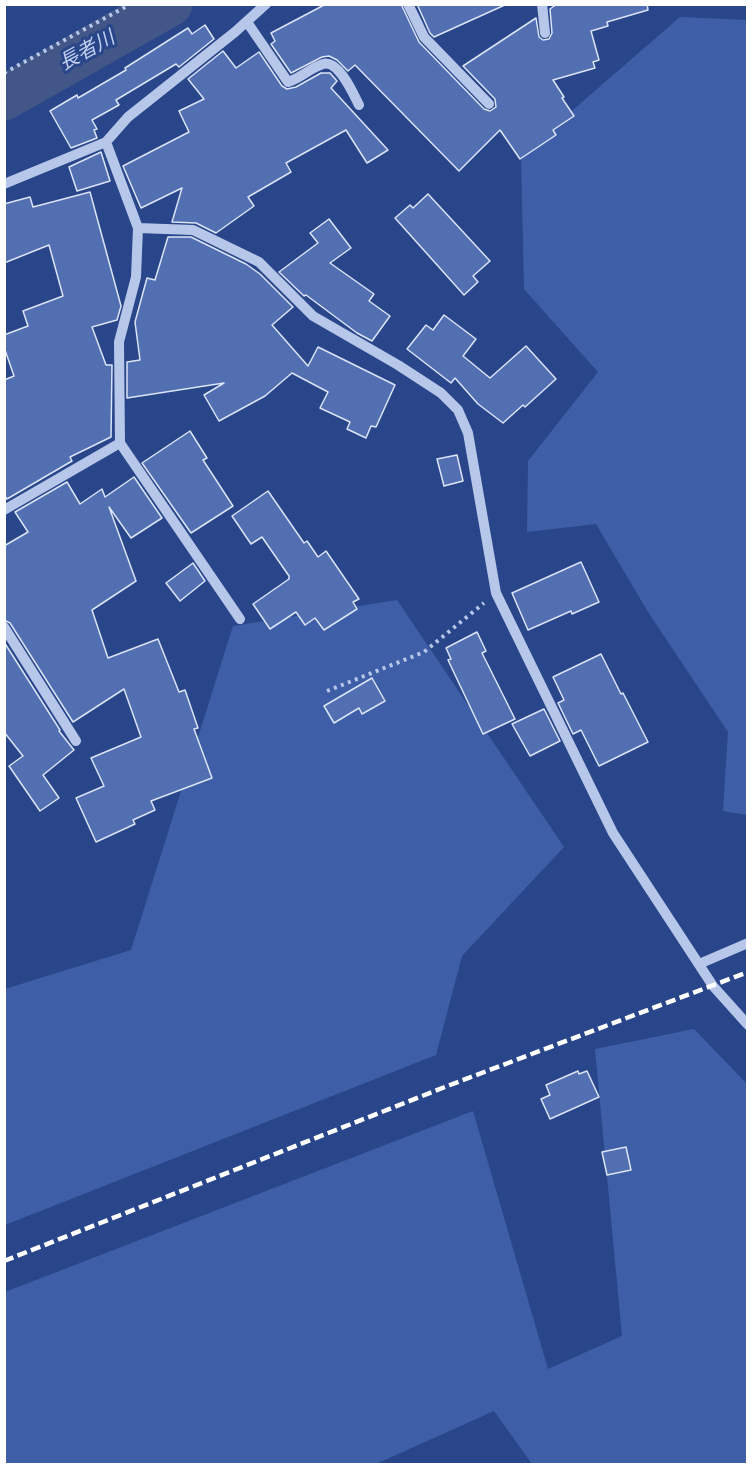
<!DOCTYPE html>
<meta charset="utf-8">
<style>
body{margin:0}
#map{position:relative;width:752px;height:1469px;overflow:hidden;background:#29468a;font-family:"PT Sans",sans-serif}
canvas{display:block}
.frame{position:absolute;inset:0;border:6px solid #fff;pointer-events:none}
</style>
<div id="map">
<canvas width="752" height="1469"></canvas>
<div class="frame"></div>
</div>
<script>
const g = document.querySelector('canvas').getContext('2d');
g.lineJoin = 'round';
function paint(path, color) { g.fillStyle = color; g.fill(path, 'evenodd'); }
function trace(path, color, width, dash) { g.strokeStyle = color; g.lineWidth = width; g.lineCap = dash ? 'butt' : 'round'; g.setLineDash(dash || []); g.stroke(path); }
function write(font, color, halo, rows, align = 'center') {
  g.font = font + ' "PT Sans","Noto Sans JP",sans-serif'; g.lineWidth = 6; g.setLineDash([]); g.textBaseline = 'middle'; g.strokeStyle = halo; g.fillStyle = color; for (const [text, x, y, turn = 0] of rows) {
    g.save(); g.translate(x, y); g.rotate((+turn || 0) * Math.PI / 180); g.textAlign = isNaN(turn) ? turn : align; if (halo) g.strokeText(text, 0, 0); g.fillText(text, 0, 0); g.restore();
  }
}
const green = new Path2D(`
 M680,17l67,3v795l-24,-4 5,-79 -80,-120 -52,-88 -69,8 1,-71 70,-89 -74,-83 -3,-134z
 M397,600l167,247 -102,109 -26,99 -431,170v-236l126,-39 102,-324z
 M694,1029l53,55v380h-215l-38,-53 -118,53h-371v-172l468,-181 75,258 74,-33 -27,-287z`);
const river = new Path2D(`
 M4,98l166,-94`);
const building = new Path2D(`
 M326,4h75l18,38 65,67 6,2 6,-4 -1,-8 -32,-33 73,-48 3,19 4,3 6,-1 3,-6 -2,-24 7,-5h90l1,6 -41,12 1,4 -17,5 8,29 -6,2 2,6 -42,12 11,17 -2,1 12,18 -21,14 3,5 -36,24 -20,-29 -41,41 -104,-106 -7,6 -11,-11 -8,-4 -7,1 -31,16 -20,-29 4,-3 -4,-8z
 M417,4h90l-73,33 -4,-4z
 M205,25l9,14 -35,28 -3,-3 -60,36 3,5 -27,15 5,9 -3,1 3,8 -26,10 -21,-37 27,-16 1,3 48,-28 -1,-2 63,-40 4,6z
 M223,51l13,17 23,-16 23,34 5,3 9,-2 25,-14h9l7,8 -6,7 57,62 -21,13 -21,-33 -60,33 5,9 -43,25 6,9 -38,27 -20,-10 -24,-1 10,-34 -41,20 -18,-42 66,-34 -10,-21 25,-12 -16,-20z
 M101,152l9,29 -33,10 -8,-24z
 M90,192l31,114 -4,14 -25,7 14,38h6l-1,72 -41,20 2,4 -65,38 -3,-4v-115l10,-4 -10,-29v-12l24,-9 -5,-15 40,-15 -14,-51 -45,18v-59l26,-7 3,10z
 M428,194l62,67 -17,15 5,6 -14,13 -69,-77 15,-13 3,3z
 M329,219l22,29 -21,15 44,31 -5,7 21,15 -18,25 -15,-8 -51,-38 -2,1 -25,-24 39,-29 -8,-10z
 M168,237h23l55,27 14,10 33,33 -21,18 36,41 10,-19 77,38 -19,42 -5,-1 -5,12 -19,-9 3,-7 -30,-14 8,-16 -36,-19 -27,23 -46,25 -15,-26 20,-12 -97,15v-36l13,-2 -5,-38 12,-44 8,2z
 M444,315l32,24 -13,17 27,22 36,-32 30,33 -31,28 -2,-2 -20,18 -25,-19 -23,-26 -4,5 -44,-34 19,-24 7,5z
 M190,431l17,27 -4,2 30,46 -42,27 -49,-70z
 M457,455l6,26 -19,5 -7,-27z
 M134,477l28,41 -31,20 -22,-31 27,74 -44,29 16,48 50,-19 21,53 6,-2 13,38 -4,1 18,49 -61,23 4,9 -22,10 2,4 -39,18 -20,-44 28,-12 -13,-28 50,-21 -17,-48 -51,33 -63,-99 -6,-3v-74l24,-14 -13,-20 52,-30 13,22 22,-15 3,8z
 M268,491l36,52 3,-2 11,16 8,-6 33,48 -6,3 4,7 -33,21 -9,-12 -10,7 -9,-13 -26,17 -17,-25 36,-25v-3l-27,-39 -11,7 -19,-28z
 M581,562l18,40 -27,12 -1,-3 -43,19 -16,-37z
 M193,563l12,18 -25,20 -14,-18z
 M477,632l9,19 -4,2 33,66 -32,15 -35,-74 3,-1 -5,-11z
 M4,642l56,88 -1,1 15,19 -31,25 16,23 -19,13 -31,-45 14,-10 -19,-24z
 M601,654l20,40 2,-1 25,49 -49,24 -18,-36 -8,4 -15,-31 6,-3 -11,-23z
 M372,678l13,23 -23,13 -3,-6 -25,15 -10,-17z
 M544,709l16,32 -30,15 -18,-32z
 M578,1071l1,3 8,-3 12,26 -49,22 -9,-20 9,-4 -4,-10z
 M626,1147l5,23 -24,5 -5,-23z`);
const path = new Path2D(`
 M4,73l125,-68
 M327,691l97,-39 60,-49`);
const minor = new Path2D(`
 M408,4l16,33 65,67
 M542,4l3,29
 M247,22l41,60c13,-4 22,-14 35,-18 15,-5 30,29 36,41
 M4,184l102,-42 22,-25 107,-85 31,-28
 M138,228l55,2 66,32 54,54 85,49 43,28 17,17 10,23 28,160 117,240 100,153 35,39
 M120,443l120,176
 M4,510l116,-67 -1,-101 17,-65 2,-49 -32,-86
 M4,627l72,114
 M699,964l49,-21`);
const rail = new Path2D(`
 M4,1261l446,-176 298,-113`);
const waterNames = [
 ["長者川",87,51,-29]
];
paint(green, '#3e5fa7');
trace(river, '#425788', 45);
paint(building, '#526fb2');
trace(building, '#dbe4f7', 1.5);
trace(path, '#b7c7e9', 4, [3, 4.5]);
trace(minor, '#b7c7e9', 10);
trace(rail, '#fff', 4.5, [10, 4.5]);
write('italic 20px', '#c3d1f0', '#29468a', waterNames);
</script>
